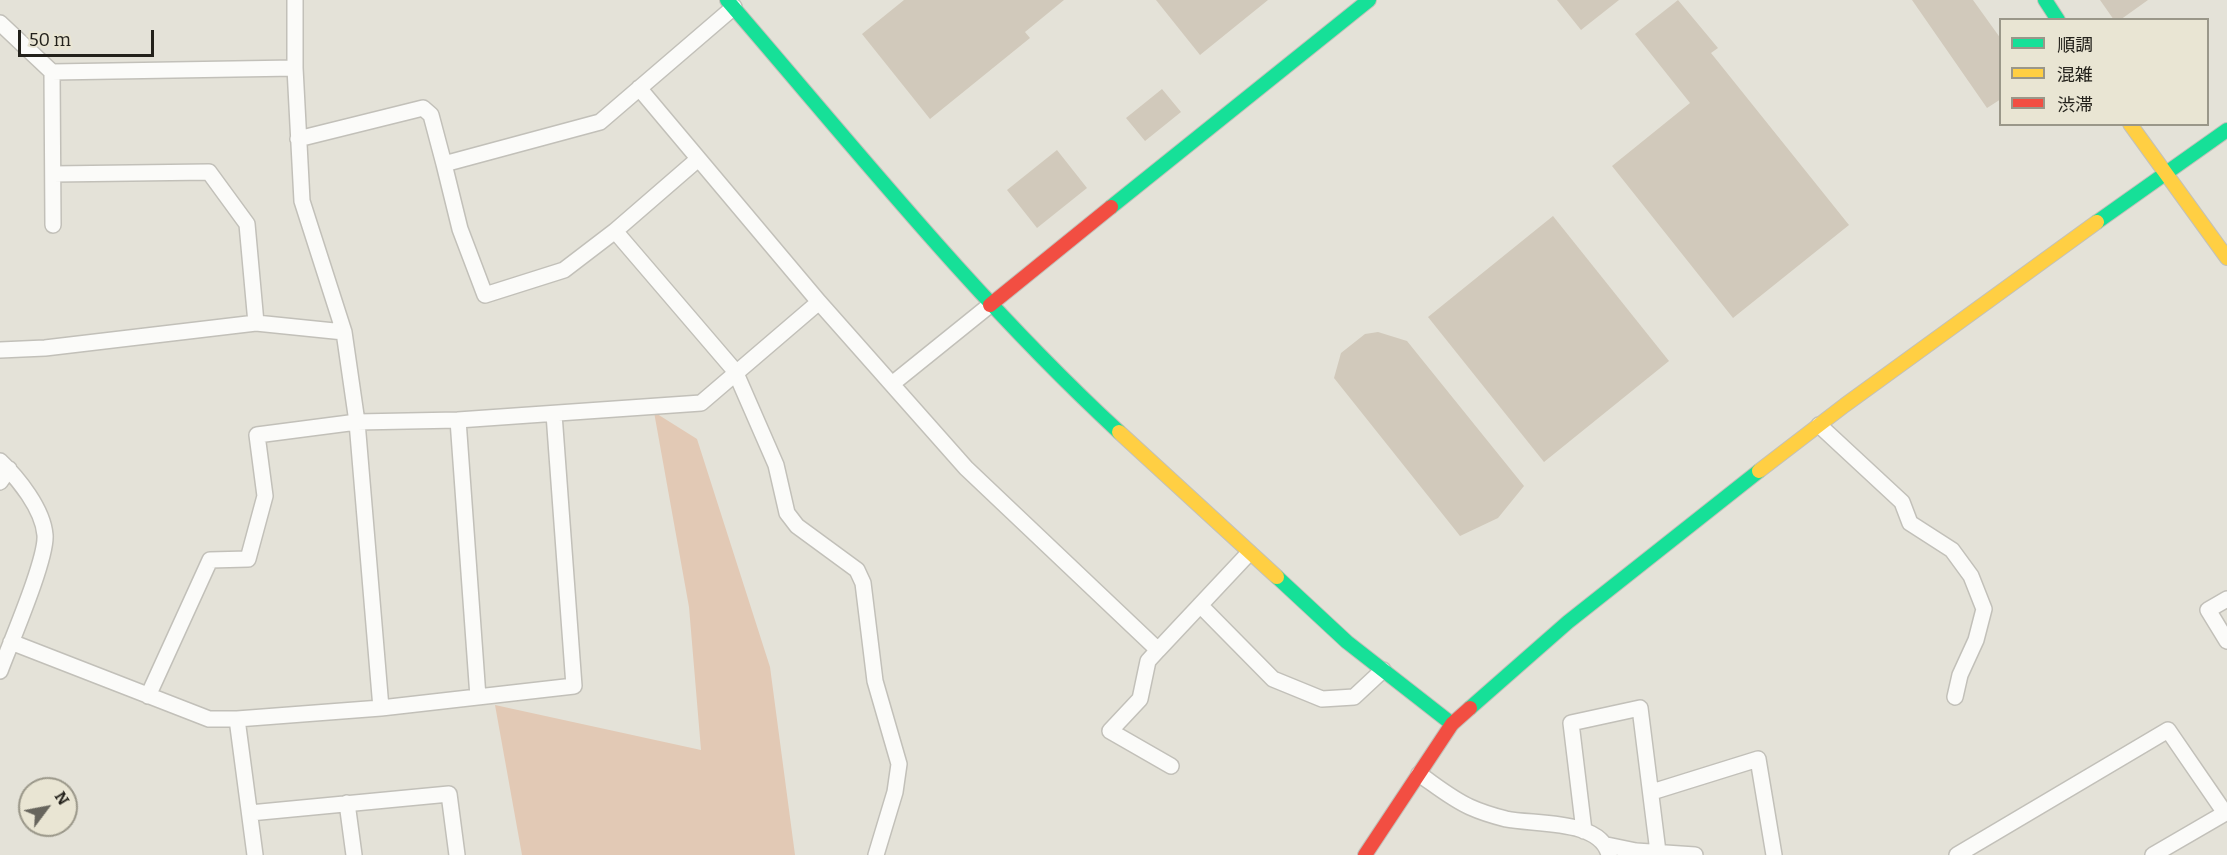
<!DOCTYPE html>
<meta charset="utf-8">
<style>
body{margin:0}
#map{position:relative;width:2227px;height:855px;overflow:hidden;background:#e4e2d8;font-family:Bitter,"Noto Sans JP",serif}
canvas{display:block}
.legend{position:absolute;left:1999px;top:18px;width:210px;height:108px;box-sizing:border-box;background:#e9e5d3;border:2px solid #9a9789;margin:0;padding:8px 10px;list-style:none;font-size:18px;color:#23211b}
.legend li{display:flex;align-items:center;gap:12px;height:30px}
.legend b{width:30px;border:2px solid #9a9789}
.north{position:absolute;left:18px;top:777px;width:60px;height:60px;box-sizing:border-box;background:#e9e5d3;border:2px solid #9a9789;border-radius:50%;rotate:58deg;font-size:16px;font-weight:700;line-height:24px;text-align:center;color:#23211b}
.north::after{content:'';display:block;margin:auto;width:21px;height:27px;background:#67655d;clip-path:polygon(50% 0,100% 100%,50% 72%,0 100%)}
.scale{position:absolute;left:18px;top:30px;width:136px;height:27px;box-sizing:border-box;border:3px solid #23211b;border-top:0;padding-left:8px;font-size:18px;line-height:21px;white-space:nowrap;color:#23211b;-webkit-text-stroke:4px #e9e5d3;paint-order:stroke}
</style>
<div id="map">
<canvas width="2227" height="855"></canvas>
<ul class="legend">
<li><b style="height:8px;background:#16e098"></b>順調</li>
<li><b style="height:8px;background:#ffcf43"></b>混雑</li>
<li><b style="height:8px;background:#f24e42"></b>渋滞</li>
</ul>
<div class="north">N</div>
<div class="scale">50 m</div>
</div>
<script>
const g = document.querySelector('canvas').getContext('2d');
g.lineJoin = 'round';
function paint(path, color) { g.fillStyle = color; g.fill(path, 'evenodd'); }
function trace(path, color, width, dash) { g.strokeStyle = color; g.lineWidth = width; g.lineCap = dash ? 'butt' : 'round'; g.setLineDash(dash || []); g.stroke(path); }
const green = new Path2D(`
 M654,412l43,27 73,228 25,188h-273l-27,-150 206,45 -12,-143z`);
const building = new Path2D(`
 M904,0h160l-39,32 5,6 -100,81 -68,-85z
 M1156,0h112l-68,55z
 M1557,0h62l-38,30z
 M1678,0l40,48 -7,5 138,172 -116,93 -121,-152 78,-63 -55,-69z
 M1912,0h61l28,39v60l-14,9z
 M2100,0h48l-28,20h-6z
 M1162,89l19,23 -36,29 -19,-23z
 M1057,150l30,38 -50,40 -30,-38z
 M1553,216l116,145 -125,101 -116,-145z
 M1378,332l29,9 117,145 -26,32 -38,18 -126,-158 7,-25 24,-19z`);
const street = new Path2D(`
 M295,0v68l7,133 42,131 13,90 24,286
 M0,23l52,49 243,-4
 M52,72l1,153
 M639,88l180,214 147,166 192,182 91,-97
 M298,139l125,-31 8,7 13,49 156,-42 134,-115
 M697,160l-82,71 120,140 41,94 11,48 10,13 60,44 6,13 12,98 24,83 -4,28 -19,63
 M444,164l16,65 25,66 79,-25 51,-39
 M53,174l156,-2 38,52 9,99
 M0,350l45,-2 211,-25 88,9
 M892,384l98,-79
 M458,420l20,277
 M1819,425l83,77 8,21 42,27 19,26 13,33 -8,31 -16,35 -5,22
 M0,461c18,17 43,48 45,74 2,24 -35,109 -45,136
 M0,482l9,-13
 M2227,599l-19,11 19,31
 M1200,605l73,74 49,20 32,-2 29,-27
 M11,642l198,77h28
 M1158,650l-10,11 -8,38 -30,32 61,35
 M148,696l62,-136 38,-1 17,-63 -8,-61 100,-13 101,-2 243,-17 118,-101
 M1419,774c16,11 33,25 51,33 11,5 24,9 36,12 29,6 95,0 103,36
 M1652,792l106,-33 16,96
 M347,803l7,52
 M250,813l199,-19 8,61
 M1584,831l-13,-108 69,-15 18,144
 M1607,845l29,6 59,4
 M255,855l-18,-136 144,-11 193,-22 -20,-272
 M1957,855l211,-125 57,83
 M2153,855l74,-43`);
const fast = new Path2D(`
 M727,0c127,147 249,300 392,432
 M2045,0l13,20
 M1111,207l258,-207
 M2097,222l130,-92
 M1277,577l70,65 105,82
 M1470,708l98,-86 191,-151`);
const slow = new Path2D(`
 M2130,124l97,134
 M1119,432l158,145
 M1759,471l86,-66 252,-183`);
const jam = new Path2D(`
 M990,305l121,-98
 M1365,855l87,-131 18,-16`);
paint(green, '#e2c9b5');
paint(building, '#d1c9bb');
trace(street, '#c2c0b9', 18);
trace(fast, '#c2c0b9', 16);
trace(slow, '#c2c0b9', 16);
trace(jam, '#c2c0b9', 16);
trace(street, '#fbfbf9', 15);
trace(fast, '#16e098', 14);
trace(slow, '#ffcf43', 14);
trace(jam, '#f24e42', 14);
</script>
